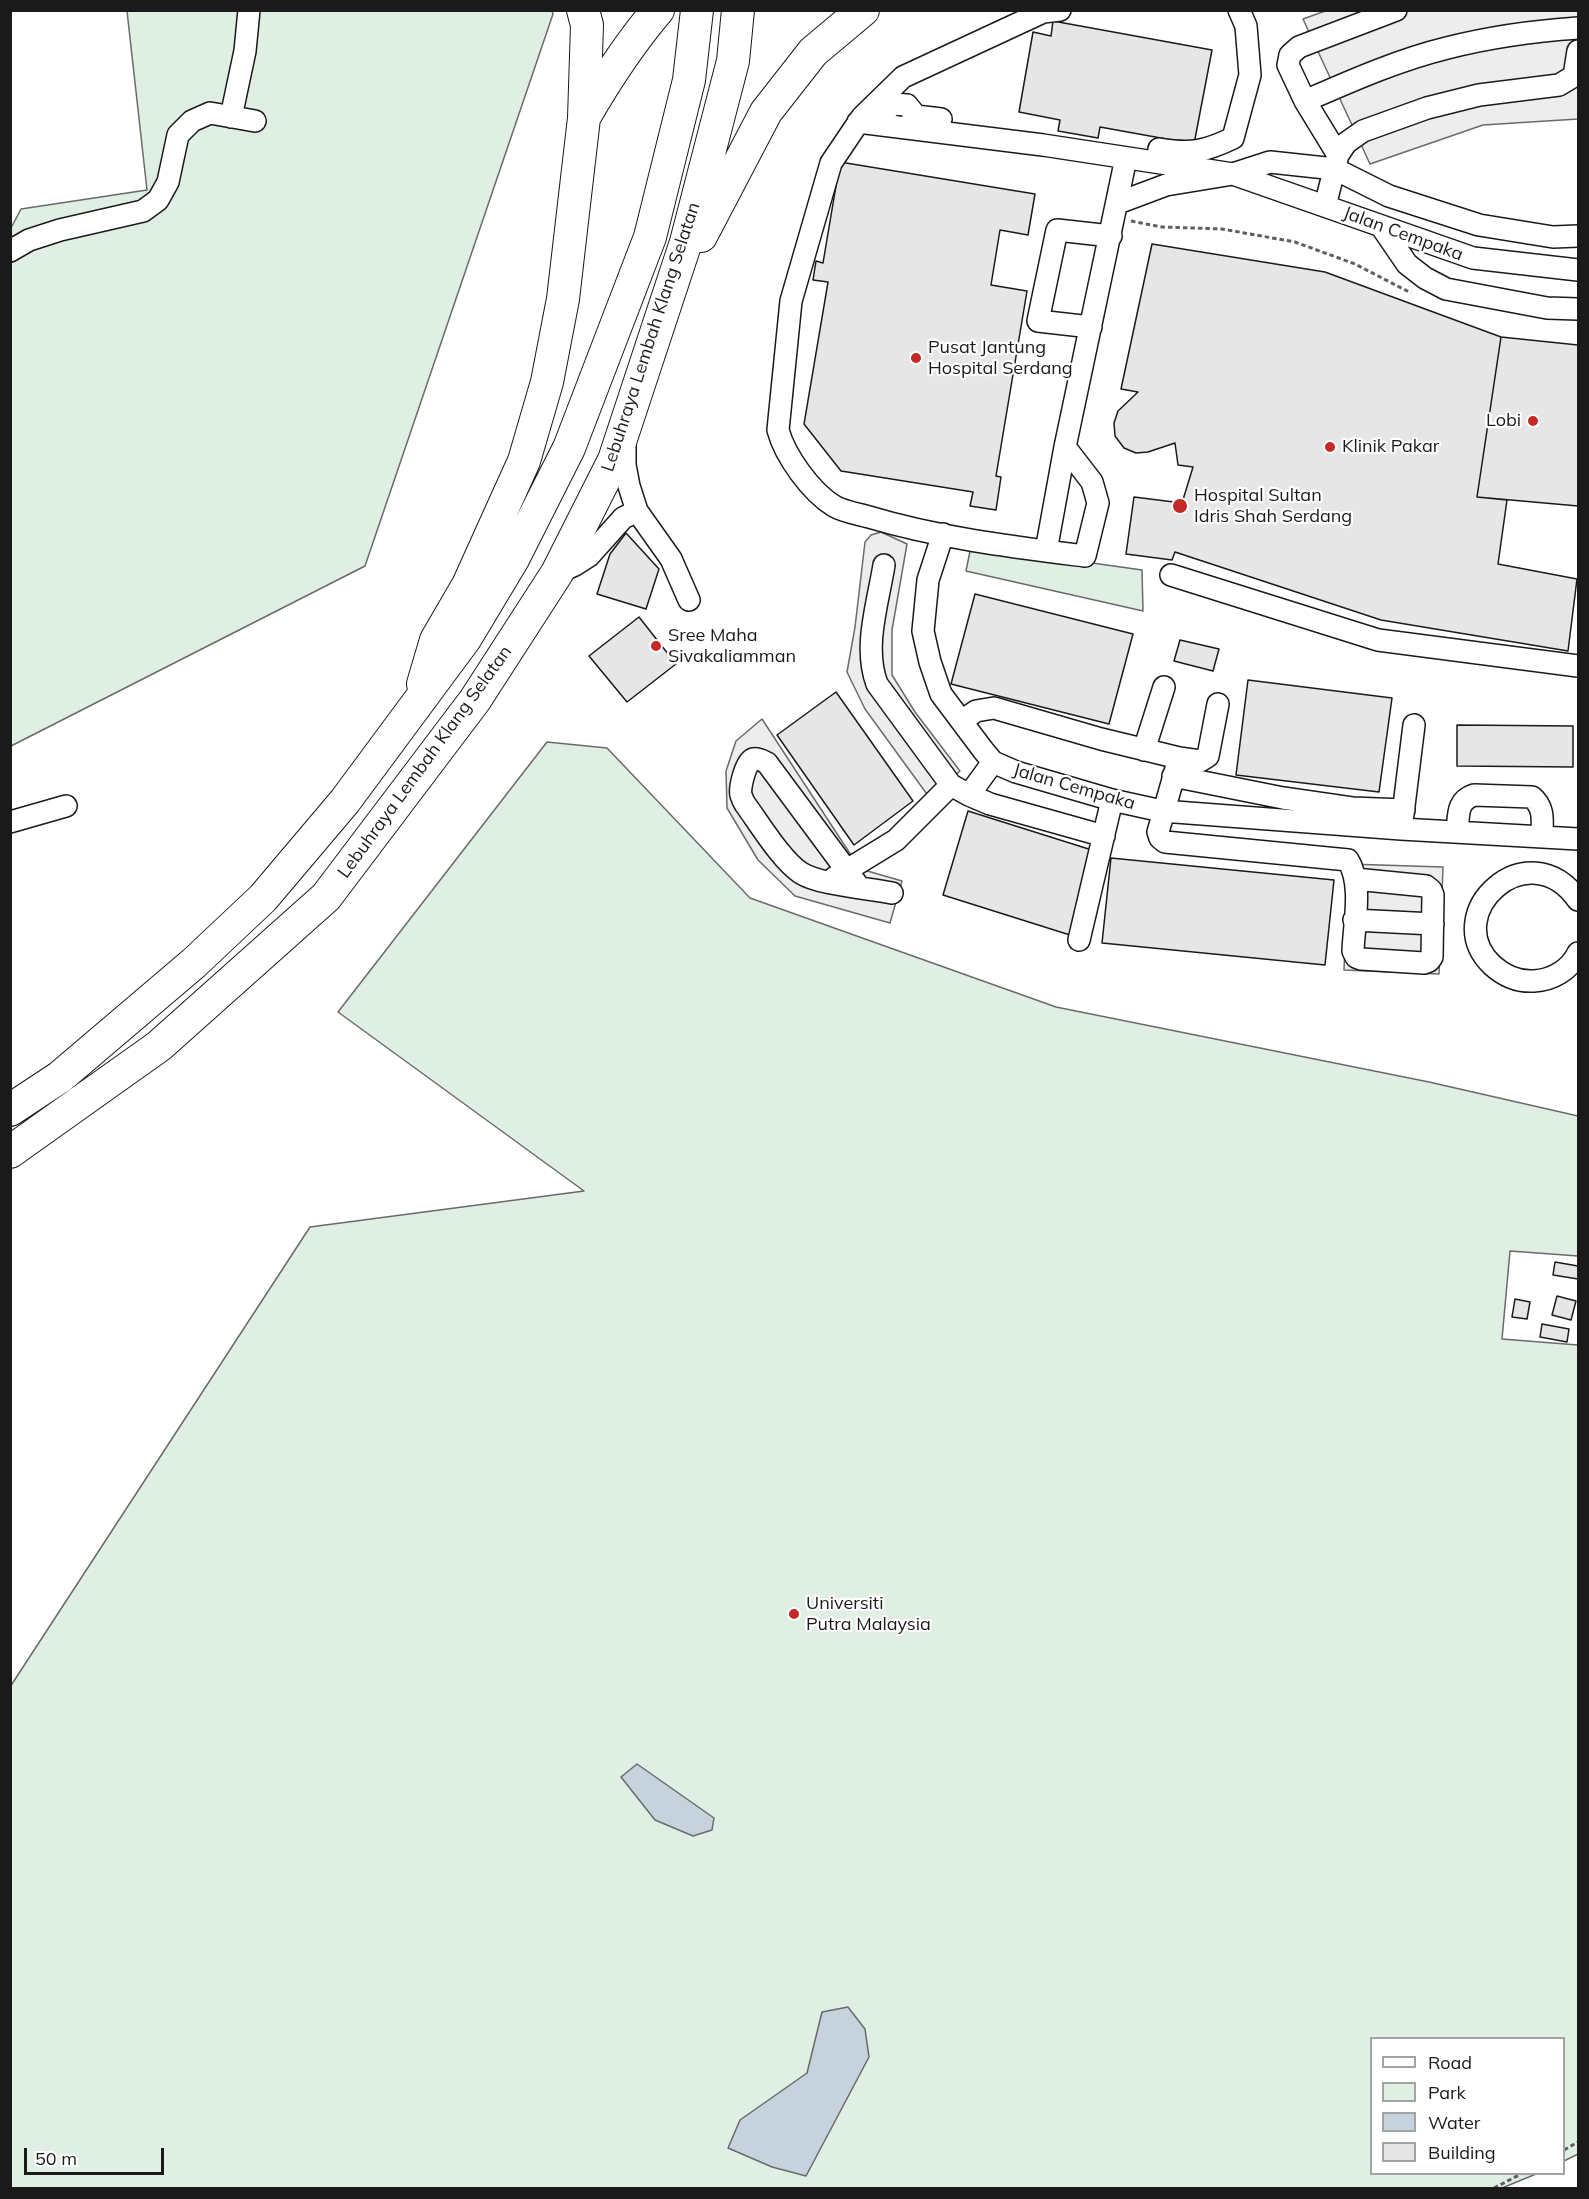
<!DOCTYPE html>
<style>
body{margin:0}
#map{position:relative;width:1589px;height:2199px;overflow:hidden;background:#fff;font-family:Mulish,sans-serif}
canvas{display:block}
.frame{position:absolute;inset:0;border:12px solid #1a1a1a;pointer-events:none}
.legend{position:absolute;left:1370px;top:2037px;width:195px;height:138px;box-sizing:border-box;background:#fff;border:2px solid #a3a3a3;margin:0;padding:8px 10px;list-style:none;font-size:18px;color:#1a1a1a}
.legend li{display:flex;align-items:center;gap:12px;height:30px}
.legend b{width:30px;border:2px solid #a3a3a3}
.scale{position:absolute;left:24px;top:2148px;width:140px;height:27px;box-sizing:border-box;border:3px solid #1a1a1a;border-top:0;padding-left:8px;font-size:18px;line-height:21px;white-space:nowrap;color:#1a1a1a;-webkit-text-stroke:4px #fff;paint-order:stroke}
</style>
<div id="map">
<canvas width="1589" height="2199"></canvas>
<div class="frame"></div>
<ul class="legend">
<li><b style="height:8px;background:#fff"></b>Road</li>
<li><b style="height:16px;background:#e0efe3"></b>Park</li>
<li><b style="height:16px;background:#c6d2dc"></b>Water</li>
<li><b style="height:16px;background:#e6e6e6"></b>Building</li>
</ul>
<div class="scale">50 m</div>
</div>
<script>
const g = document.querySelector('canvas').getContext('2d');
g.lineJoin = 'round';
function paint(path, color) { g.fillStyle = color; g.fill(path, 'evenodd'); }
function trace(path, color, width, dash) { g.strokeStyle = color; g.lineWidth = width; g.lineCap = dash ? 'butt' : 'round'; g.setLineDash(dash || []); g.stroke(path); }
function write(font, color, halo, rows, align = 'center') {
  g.font = font + ' Mulish,sans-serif'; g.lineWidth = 4.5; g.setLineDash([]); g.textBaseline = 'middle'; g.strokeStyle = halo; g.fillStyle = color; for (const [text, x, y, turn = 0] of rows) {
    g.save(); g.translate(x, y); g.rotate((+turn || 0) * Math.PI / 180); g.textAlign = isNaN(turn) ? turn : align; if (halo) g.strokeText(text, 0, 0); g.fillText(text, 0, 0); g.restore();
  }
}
const green = new Path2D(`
 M127,11h425l1,3 -188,552 -354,180v-518l10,-19 126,-19z
 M971,546l171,24 1,41 -177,-40z
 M547,742l60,6 143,150 306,109 373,75 149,34v140l-68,-5 -8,88 76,6v809l-14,7v-123h-192v136h164l-34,14h-1491l-1,-501 300,-460 274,-36 -246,-179z`);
const parking = new Path2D(`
 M1328,10l250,1v108l-95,6 -113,39 -67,-145z
 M881,532l26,12 -15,86v45l23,37 45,59 -31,26 -64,-88 -18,-37 8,-45 10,-85 6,-7z
 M762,719l87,133 15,18 38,11 -12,42 -95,-27 -37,-36 -31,-52 -1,-37 10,-30z
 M1348,864l95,3 -4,107 -95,-4z`);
const water = new Path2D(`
 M637,1764l77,54 -2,12 -19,6 -38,-16 -34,-43z
 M848,2007l17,22 4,28 -63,119 -34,-9 -44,-19 12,-28 67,-47 15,-61z`);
const building = new Path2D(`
 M1053,21l159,29 -18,94 -94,-17 -2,11 -40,-7 2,-11 -41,-8 14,-80 18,4z
 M840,162l195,32 -7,41 -28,-5 -9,55 36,6 -31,185 5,1 -5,33 -26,-4 3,-14 -132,-21 -37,-47 24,-142 -15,-2 3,-19 7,2z
 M1152,244l173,28 176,65 -24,160 30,3 -9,64 79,15 -9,72 -187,-31 -206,-68 -3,8 -46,-6 8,-57 48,6 11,-36 -15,-2 -3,-22 -27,9 -12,1 -12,-5 -9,-12 -1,-13 4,-12 20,-19 -17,-3z
 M1501,337l77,8v161l-101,-9z
 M626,533l33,36 -13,40 -49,-15 13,-40z
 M975,594l158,40 -24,90 -158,-40z
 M639,617l37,47 -49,38 -38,-46z
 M1180,640l39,9 -6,22 -39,-10z
 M1248,680l144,18 -13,94 -143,-17z
 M836,692l77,109 -59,44 -77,-110z
 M1457,725l116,1v41l-116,-1z
 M968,811l127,40 -25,84 -127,-40z
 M1111,858l223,22 -9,85 -223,-22z
 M1555,1262l23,4v13l-25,-4z
 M1557,1296l19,5 -5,19 -19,-5z
 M1515,1299l15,3 -3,17 -15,-2z
 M1542,1324l27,5 -2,13 -27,-5z`);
const path = new Path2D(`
 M1131,221l31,6 60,2 73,13 60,22 56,29
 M1564,2150l14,-8
 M1494,2188l27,-14`);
const minor = new Path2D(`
 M1060,10l-17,2 -140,65 -41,40 -31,46 -40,138 -13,129c7,26 33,62 56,76 10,6 25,8 35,11 70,21 145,30 216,39l13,-53 -6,-21 -27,-35
 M1305,101c46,-20 93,-41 142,-53 43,-11 87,-17 131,-20
 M231,117l14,-66 4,-41
 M858,122l185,23 190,29 240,84 105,12
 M884,125l-2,-11 11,-10 14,1 9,11 25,3
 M1159,149c32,5 45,3 74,-11l17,-63 -4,-49 -7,-16
 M1338,155l-33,-54 -17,-36 2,-10 9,-8 97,-37
 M1118,203l48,-18 67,-11 37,-12 65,7 54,27 90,29 74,12 25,-1
 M1325,206l13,-51 8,-12 17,-12 64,-23 52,-13 80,-10 15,-9 4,-25
 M1381,226l26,38 18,14 21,11 101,19 31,1
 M10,251l19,-11 31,-10 83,-19 15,-11 10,-18 10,-47 14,-14 18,-8 45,8
 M1091,327l-53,-6 19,-91 54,6
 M625,443v22l4,21 8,25 34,48 18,41
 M943,534l-15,46 -5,51 7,31 11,32 42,56 10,12 23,10 96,28 50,11 239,18 177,10
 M1046,551l19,-104 61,-289
 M884,565c-6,38 -21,82 -7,119l74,101 18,10 24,-33
 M557,573l18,-8 14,-9 34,-38 14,-7
 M1171,575l207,65 200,26
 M962,721l14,-10 18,-3 107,31 78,19 -21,74 2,6 5,4 183,18c15,25 6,63 5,91l3,6 5,2 63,4 5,-2 3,-4 1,-62 -2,-5 -5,-4 -71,-7
 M1144,750l20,-63
 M1179,758l21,3 8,-5 10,-52
 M1173,776l110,22 69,10 52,2
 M969,795l21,9 114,32
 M10,822l56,-16
 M1402,822l12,-97
 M1457,832c2,-16 -1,-31 17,-37l58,2c13,11 10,24 10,40
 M834,878l62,-38 55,-55
 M859,887l-92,-124c-4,-2 -9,-5 -14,-4 -7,2 -14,29 -12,36 1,3 2,6 4,9 14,19 37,57 56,69 19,12 67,15 91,20
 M1578,900c-49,-70 -140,13 -86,65 11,10 26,17 42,16 18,-1 36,-11 44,-28
 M1354,920l79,4
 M1079,940l33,-140`);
const highway = new Path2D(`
 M585,116c22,-38 45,-73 73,-106
 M701,236l65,-124 47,-60 50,-42
 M423,684l13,-44 32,-55 56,-124 23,-79 16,-83 21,-181 3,-93 -4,-15
 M10,1110l50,-33 134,-114 69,-65 82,-97 120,-162 48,-80 56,-111 81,-211 39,-157 8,-70
 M10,1152l149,-106 167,-149 149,-197 82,-127 57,-113 72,-218 47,-181 5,-51`);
const markers = [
 [916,358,6,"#c62828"],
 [1533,421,6,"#c62828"],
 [1330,447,6,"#c62828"],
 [1180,506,8,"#c62828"],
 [656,646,6,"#c62828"],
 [794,1614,6,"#c62828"]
];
const streetNames = [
 ["Jalan Cempaka",1403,234,20],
 ["Lebuhraya Lembah Klang Selatan",651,337,-72],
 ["Lebuhraya Lembah Klang Selatan",425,762,-54],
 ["Jalan Cempaka",1074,787,16]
];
const poiNames = [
 ["Pusat Jantung",928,348],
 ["Hospital Serdang",928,369],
 ["Lobi",1521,421,"right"],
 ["Klinik Pakar",1342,447],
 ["Hospital Sultan",1194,496],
 ["Idris Shah Serdang",1194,517],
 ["Sree Maha",668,636],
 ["Sivakaliamman",668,657],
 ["Universiti",806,1604],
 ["Putra Malaysia",806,1625]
];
paint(green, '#e0efe3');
trace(green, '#6a6a6a', 1.5);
paint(parking, '#ededed');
trace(parking, '#6a6a6a', 1.5);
paint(water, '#c6d2dc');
trace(water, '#6a6a6a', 1.5);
paint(building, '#e6e6e6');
trace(building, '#1a1a1a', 1.5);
trace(minor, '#1a1a1a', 24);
trace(highway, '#1a1a1a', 34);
trace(path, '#5f5f5f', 3, [4.5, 3]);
trace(minor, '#fff', 21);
trace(highway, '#fff', 32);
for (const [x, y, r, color] of markers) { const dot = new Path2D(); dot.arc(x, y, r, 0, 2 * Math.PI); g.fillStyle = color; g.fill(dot); trace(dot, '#fff', 2); }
write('18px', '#1a1a1a', '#fff', streetNames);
write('18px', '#1a1a1a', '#fff', poiNames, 'left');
</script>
